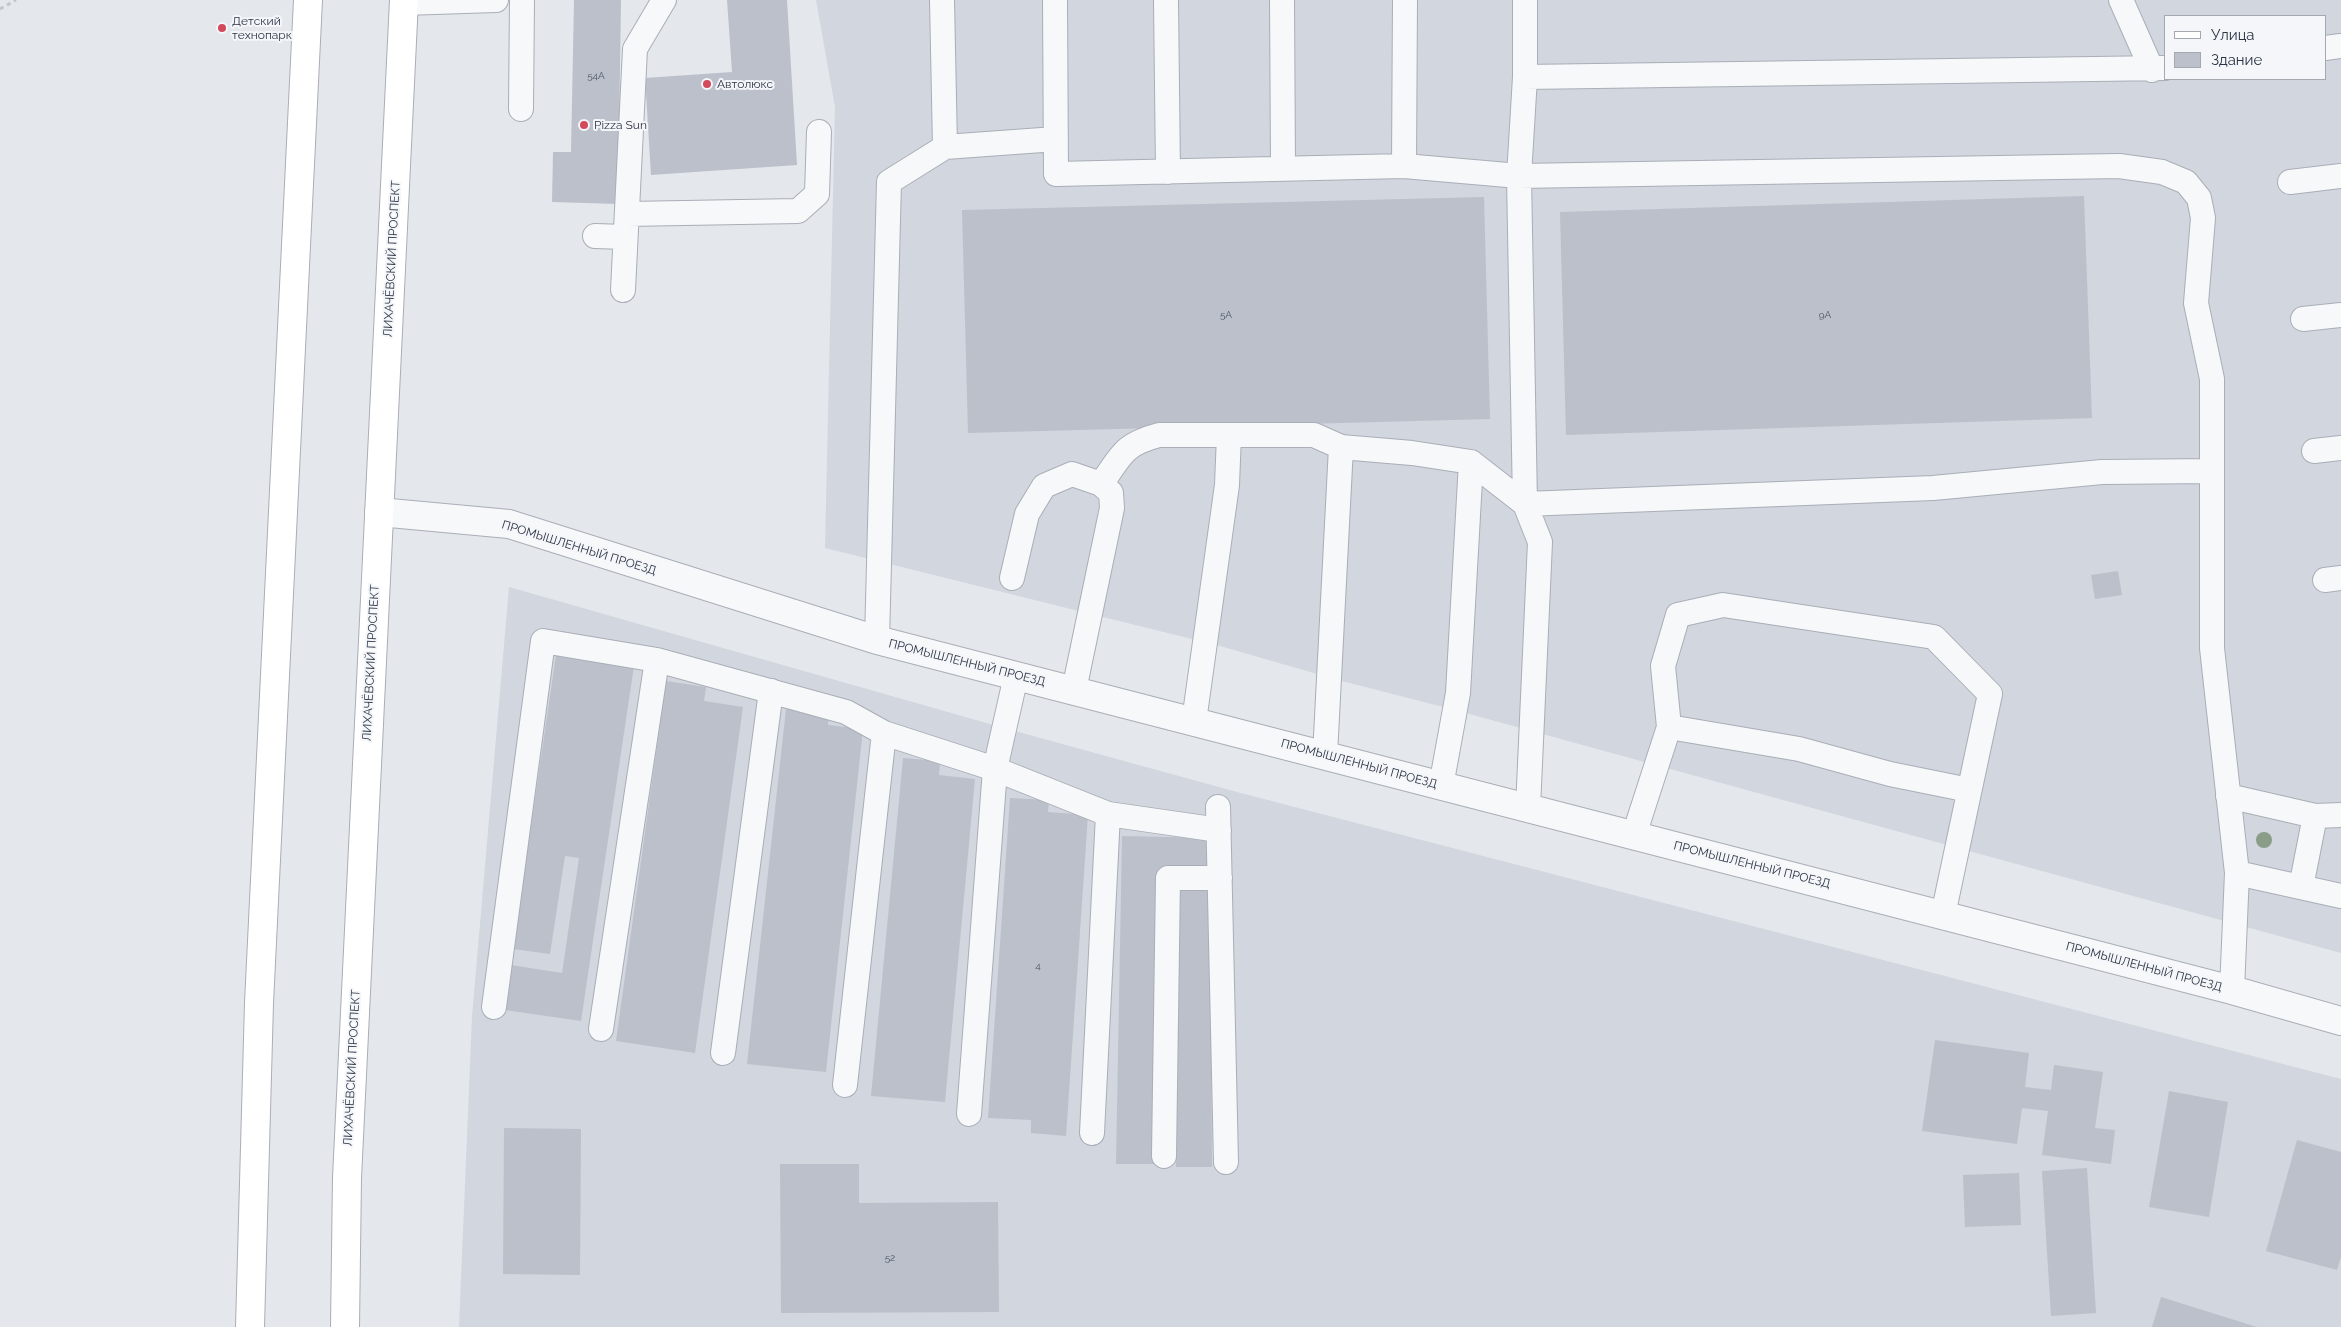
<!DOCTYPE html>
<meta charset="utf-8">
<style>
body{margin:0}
#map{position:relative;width:2341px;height:1327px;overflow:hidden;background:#e4e7ec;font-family:Raleway,sans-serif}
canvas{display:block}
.legend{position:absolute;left:2164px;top:15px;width:162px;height:65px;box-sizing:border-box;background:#f4f6f9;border:1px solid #a4a8b1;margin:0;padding:6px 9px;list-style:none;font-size:15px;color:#2b3445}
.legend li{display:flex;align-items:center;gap:10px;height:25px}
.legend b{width:25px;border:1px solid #a4a8b1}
</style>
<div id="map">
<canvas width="2341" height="1327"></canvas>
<ul class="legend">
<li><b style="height:6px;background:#fff"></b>Улица</li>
<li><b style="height:14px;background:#bbc0ca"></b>Здание</li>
</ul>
</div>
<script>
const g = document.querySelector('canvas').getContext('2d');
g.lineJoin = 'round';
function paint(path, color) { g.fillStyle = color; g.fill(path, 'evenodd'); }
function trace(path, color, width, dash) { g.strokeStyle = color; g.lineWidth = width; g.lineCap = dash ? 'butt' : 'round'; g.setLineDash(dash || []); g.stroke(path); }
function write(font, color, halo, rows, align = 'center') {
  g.font = font + ' Raleway,sans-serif'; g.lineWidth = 4; g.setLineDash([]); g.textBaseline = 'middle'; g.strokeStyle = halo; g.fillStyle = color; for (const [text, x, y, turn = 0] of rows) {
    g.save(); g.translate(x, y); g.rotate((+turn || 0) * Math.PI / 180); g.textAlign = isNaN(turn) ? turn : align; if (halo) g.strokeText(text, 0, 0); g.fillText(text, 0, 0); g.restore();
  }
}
const built = new Path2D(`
 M816,0h1525v953l-886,-243 -117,-30 -118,-34 -395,-98 10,-441zM2165,16h160v63h-160z
 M509,587l495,141 233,64 1104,287v248h-1882l13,-310z`);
const building = new Path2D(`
 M574,0h47l-3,204 -66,-2 1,-50h18z
 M727,0h60l10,165 -146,10 -6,-97 87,-6z
 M2084,196l8,222 -526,17 -6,-223z
 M1484,197l6,222 -522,14 -6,-223z
 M2118,571l4,24 -27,4 -4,-24z
 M556,655l78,11 -53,355 -76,-11 6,-45 51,8 17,-115 -14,-2 -15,98 -37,-5z
 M666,681l40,6 -2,14 39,6 -48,346 -79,-12z
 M786,709l43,6 -1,10 35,4 -37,343 -79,-8z
 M903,758l37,3 -1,14 36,4 -30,323 -74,-6z
 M1010,798l39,2 -1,12 40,3 -22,321 -35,-3v-13l-43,-2z
 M1122,836l89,2v33l-51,-1 -6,294h-38z
 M1210,885l2,282h-36l-2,-281z
 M1935,1040l94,13 -4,34 26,3 3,-25 49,7 -8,56 20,2 -4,34 -69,-9 6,-44 -26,-3 -5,36 -95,-13z
 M2169,1091l59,11 -19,115 -60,-10z
 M504,1128l77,1 -1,146 -77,-1z
 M2297,1140l44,12v105l-4,13 -71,-19z
 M780,1164h79v39l139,-1 1,110 -218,1z
 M2087,1168l9,145 -45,3 -9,-145z
 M2019,1173l2,52 -56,2 -2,-52z
 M2161,1297l96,30h-105z`);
const path = new Path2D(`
 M0,9l16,-9`);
const service = new Path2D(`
 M942,0l3,147
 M1055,0l1,174 348,-8 115,10 600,-10 43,6 24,10 13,16 4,20 -7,85 16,76v269l25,225 -5,117
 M1166,0l2,172
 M1282,0l1,168
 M1525,0v77l-6,99 6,328 15,38 -12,266
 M2121,0l31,70
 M404,3l92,-3
 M2325,48l16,-2
 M1525,77l640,-9
 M521,109l1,-109
 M1404,166l1,-166
 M2290,182l51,-6
 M627,214l171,-3 19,-17 2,-62
 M595,236l30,1
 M623,290l12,-241 29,-49
 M2303,319l38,-4
 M2314,451l27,-3
 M1101,484c21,-29 21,-39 58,-49h155l27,12
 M1012,578l15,-64 17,-28 28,-12 29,10 10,9 1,15 -38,182
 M2325,580l16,-2
 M877,640l12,-458 56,-35 111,-8
 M1194,721l33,-236 2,-50
 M1669,727l130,22 91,25 79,16
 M1325,755l16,-308 71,6 59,9 54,42 408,-16 169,-16 110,-1
 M1441,786l17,-93 13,-231
 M2228,796l87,20 26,-1
 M1218,807l8,355
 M1634,835l35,-108 -6,-61 15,-51 45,-10 211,32 56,57 -47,221
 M2237,873l104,23
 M2301,887l14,-71
 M494,1007l49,-366 114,19 189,52 38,21 111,36 113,45 111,16
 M601,1029l56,-369
 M723,1053l48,-362
 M845,1085l39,-352
 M969,1114l26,-345 21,-93
 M1092,1133l16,-319
 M1164,1156l4,-278h52`);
const minor = new Path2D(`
 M379,512l130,12 368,116 1355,350 109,31`);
const secondary = new Path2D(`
 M250,1327l9,-324 49,-1003
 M345,1327l2,-149 57,-1178`);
const trees = [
 [2264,840]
];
const markers = [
 [222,28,5,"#d1495b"],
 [707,84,5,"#d1495b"],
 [584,125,5,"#d1495b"]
];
const numberNames = [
 ["54А",596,76],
 ["5А",1226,315],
 ["9А",1825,315],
 ["4",1038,966],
 ["52",890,1258]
];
const poiNames = [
 ["Детский",232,21],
 ["технопарк",232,35],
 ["Автолюкс",717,84],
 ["Pizza Sun",594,125]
];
const streetNames = [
 ["ЛИХАЧЁВСКИЙ ПРОСПЕКТ",392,259,-87],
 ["ПРОМЫШЛЕННЫЙ ПРОЕЗД",579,548,17],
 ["ЛИХАЧЁВСКИЙ ПРОСПЕКТ",371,663,-87],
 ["ПРОМЫШЛЕННЫЙ ПРОЕЗД",967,663,14],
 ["ПРОМЫШЛЕННЫЙ ПРОЕЗД",1359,764,15],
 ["ПРОМЫШЛЕННЫЙ ПРОЕЗД",1752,865,14],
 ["ПРОМЫШЛЕННЫЙ ПРОЕЗД",2144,967,15],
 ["ЛИХАЧЁВСКИЙ ПРОСПЕКТ",352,1068,-87]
];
paint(built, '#d2d6de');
paint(building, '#bbc0ca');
trace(service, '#a9aeb7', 26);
trace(minor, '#a9aeb7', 30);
trace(secondary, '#a9aeb7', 30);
trace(path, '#c2c5cb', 3, [4, 4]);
trace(service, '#f7f8fa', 24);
trace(minor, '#f7f8fa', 28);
trace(secondary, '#fff', 28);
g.fillStyle = '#899d89';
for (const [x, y] of trees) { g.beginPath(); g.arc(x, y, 8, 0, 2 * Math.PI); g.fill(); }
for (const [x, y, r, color] of markers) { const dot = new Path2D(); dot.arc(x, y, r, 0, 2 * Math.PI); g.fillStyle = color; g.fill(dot); trace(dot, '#f4f6f9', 2); }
write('10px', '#4f5766', null, numberNames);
write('12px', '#2b3445', '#f4f6f9', poiNames, 'left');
write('12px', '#2b3445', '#f4f6f9', streetNames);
</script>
